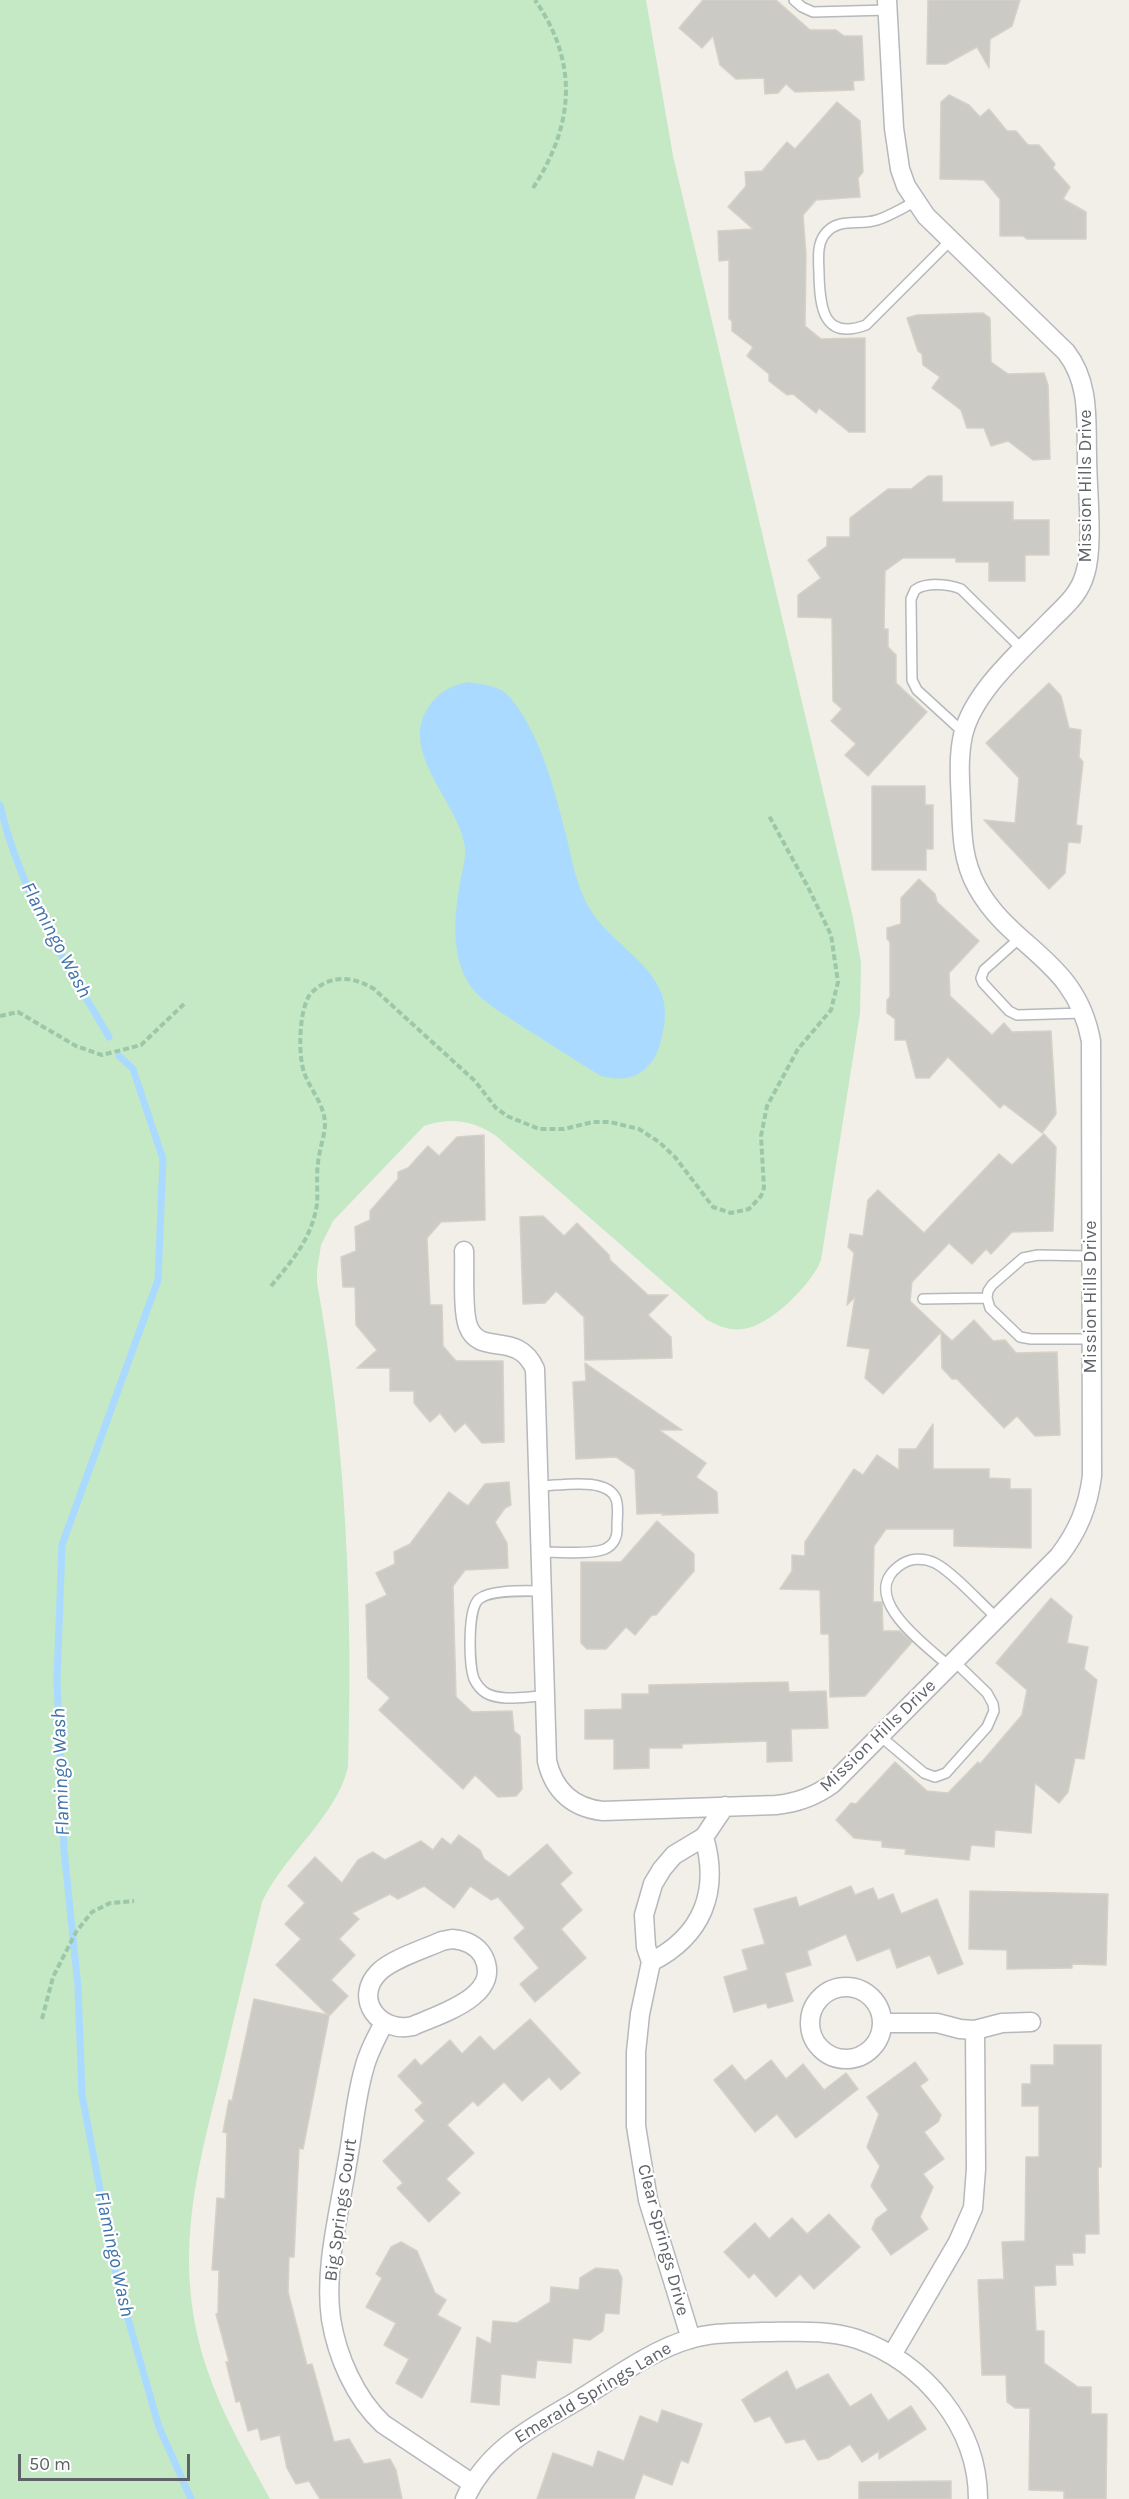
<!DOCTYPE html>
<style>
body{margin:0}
#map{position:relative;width:1129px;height:2499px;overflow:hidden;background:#f1efe8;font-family:Karla,sans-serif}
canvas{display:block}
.scale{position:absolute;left:18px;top:2454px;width:172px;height:27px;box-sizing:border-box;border:3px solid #5f6368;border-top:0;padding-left:8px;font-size:18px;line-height:21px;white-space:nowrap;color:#5f6368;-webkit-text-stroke:4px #fff;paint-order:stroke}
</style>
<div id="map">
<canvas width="1129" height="2499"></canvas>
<div class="scale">50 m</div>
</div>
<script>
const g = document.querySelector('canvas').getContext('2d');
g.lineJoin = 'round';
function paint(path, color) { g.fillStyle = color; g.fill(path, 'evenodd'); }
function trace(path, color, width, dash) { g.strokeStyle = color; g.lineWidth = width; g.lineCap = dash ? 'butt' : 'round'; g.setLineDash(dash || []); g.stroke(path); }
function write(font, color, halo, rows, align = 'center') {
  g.font = font + ' Karla,sans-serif'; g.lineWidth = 4.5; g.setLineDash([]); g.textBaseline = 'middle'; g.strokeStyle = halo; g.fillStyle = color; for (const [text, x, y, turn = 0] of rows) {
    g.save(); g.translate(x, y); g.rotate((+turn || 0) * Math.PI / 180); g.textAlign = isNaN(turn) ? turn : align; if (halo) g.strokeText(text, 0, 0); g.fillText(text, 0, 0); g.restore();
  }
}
const green = new Path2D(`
 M0,0h646l27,156 180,762 8,45 -1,50 -39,247c-9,24 -51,66 -78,69 -13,2 -25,-3 -36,-9l-212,-185c-23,-15 -45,-18 -71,-9l-91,95 -12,24 -4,25v13c29,158 36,324 31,484 -11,49 -65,89 -86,135 -14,58 -28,115 -41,172 -26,104 -49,189 -14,295 15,46 40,87 63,130h-270z`);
const water = new Path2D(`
 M468,682c12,2 24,3 35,9 9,7 17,19 22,28 21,36 31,77 41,116 6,25 10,51 24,74 24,41 84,61 74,117 -2,11 -5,25 -11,34 -15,20 -30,21 -52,16 -28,-17 -54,-34 -81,-51 -16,-11 -35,-21 -47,-36 -23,-29 -19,-72 -13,-106 2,-11 6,-24 5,-36 -4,-41 -67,-95 -37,-139 11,-17 21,-21 40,-26z`);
const stream = new Path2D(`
 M0,805c20,86 65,157 109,232
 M119,1056l14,13 30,90 -5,121 -96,265 -5,135 7,170 14,137 4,108 36,189 41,143 32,72`);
const building = new Path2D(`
 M703,0h73l34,30h26l8,6h18l2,44 -11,1 1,9 -59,2 -9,-8 -8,9 -13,1 -1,-16 -28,1 -16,-14 -7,-29 -11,12 -23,-20z
 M928,0h92l-8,26 -22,13 -1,29 -12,-21 -31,17h-19z
 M949,95l20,10 11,12 9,-8 18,22h9l12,14h11l16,19 -2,4 17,19 -7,12 23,13v27h-59l-4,-3h-23v-37l-16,-19 -44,-1 1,-77z
 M837,102l23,19 3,51 -5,6 2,19 -44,3 -13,15 3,40 -1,71 16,13 44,-1v94h-16l-30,-24 -3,5 -23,-19 -6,1 -18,-14v-7l-22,-18 6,-9 -21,-16v-10l-3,-2v-59l-10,1 -1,-30 35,-2 -25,-22 18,-21 -1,-14 17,-1 25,-29 8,7z
 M983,313l7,5 1,44 17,12 36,-1 4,12 2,74 -17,1 -25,-19 -17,5 -7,-18h-17l-6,-18 -29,-22 8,-11 -17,-12 -1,-11 -4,-3 -11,-33 10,-3z
 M928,476h14v26h71v18h36v35h-24v26h-36v-19h-33v-4h-53l-18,13 -1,58h4v18l8,8v28l31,29 -59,64 -23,-21 11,-11 -25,-23 11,-12 -9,-8 -1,-83 -34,-1v-22l23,-17 -13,-18 19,-14v-9h23v-19l38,-29h23z
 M1049,683l12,13 8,32 12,2 -2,27 4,5 -7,63 6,1 -2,17 -12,-1 -3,31 -16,16 -65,-69 31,3 4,-45 -33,-35z
 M872,786h53v19h8v44h-7v21h-54z
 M919,879l16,15 2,8 42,39 -30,32 1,23 42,39 12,-12 8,9 39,-1 5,83 -14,19 -38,-29 -4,4 -52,-51 -19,21h-13l-10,-38h-11v-21l-8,-6v-13l3,-3v-55l-3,-3v-11l14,-4v-26z
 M1044,1134l12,13 -3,84 -41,1 -21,22 -5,-5 -14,15 -23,-21 -37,39 -2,19 42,40 22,-21 19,21 12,-1 11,13 41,-1 3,83 -25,1 -18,-20 -13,12 -47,-49h-5l-10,-11 -1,-36 -58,62 -18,-16 5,-29 -23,-3 8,-49 -8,8 7,-52 -6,-6 2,-13 13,2 5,-36 10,-10 46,43 75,-79 13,11z
 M484,1135l1,85 -44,2 -14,16 3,67h12l1,41 13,15h47l1,81 -22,1 -17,-20 -10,9 -15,-19 -10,9 -16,-19v-12h-24v-23h-33l20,-18 -21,-25 -1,-38h-12l-2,-30 15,-6 -1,-24 15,-7v-9l28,-32v-7l10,-4 20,-22 11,10 18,-19z
 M543,1216l21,20 13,-13 32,32 1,5 38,35h20l-20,20 23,22 1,21 -87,2 -1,-43 -28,-26 -11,12 -22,1 -3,-87z
 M585,1363l97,67h-23l47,33 -10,14 21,15 1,21 -56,2 2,-2 -27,1 -2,-44 -19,-13 -40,2 -3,-77 13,-1z
 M933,1424v45h56v9l21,1v10h21v59l-77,-2v-17h-68l-12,17 -1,56h9l1,29h17l12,11 -47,54 -35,1 -1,-63h-8l-1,-44 -40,-1 12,-18v-16l13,1v-14l49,-73 9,6 14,-20 22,15v-21h17z
 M509,1482l2,23 -6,3 -10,14 12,21 1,25 -43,2 -12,16 3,111 16,15 40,-1 2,20 6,5 2,53 -6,7 -18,1 -23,-22 -12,14 -84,-79 11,-12 -22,-20 -2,-73 21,-10 -11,-22 19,-9 -1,-12 16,-8 39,-52 19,14 17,-22z
 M657,1521l37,33v17l-38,44h-4l-17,20 -9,-8 -20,22h-19l-6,-6v-81h40z
 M1051,1598l21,18 -5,27 21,4 -4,22 13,11 -13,79 -9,-1 -7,34 -9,11 -24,-20 -4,50 -36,-3 -1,17 -23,-2 -2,15 -64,-6 1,-5 -24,-2v-6l-28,-3 -18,-18 15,-17 5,1 39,-42 32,29 21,2 30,-31 2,2 42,-49 5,-25 -31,-27z
 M788,1682l1,10 37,-1 2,37 -37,1 1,32 -25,1v-21l-85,3v4h-33v20l-35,1v-30h-29v-29l37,-1v-15h27v-9z
 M459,1835l21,15 4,9 25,18 38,-33 25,29 -12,11 22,26 -21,19 25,29 -51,44 -15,-18 19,-16 -25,-30 11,-10 -27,-31 -7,3 -21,-14 -16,22 -30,-22 -26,13 -8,-5 -38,19 7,6 -20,20 16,16 -24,25 17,16 -19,20 -26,133 -4,-1 -5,109h-5l-1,35 19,73 5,-1 22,78 15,-3 15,25 26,-5 6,11 6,29h-82l-11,-18 -13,3 -9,-16 -7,-33 -19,5 -3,-12 -10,3 -8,-30 -4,1 -10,-40h3l-13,-48 2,-1 1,-43h-7l5,-72 8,1 2,-66 -4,-1 6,-32 3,1 22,-102 74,16 -52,-50 25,-26 -16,-15 20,-21 -17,-17 27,-29 27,26 16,-23 15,-8 12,8 36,-19 12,9 9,-12 9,7z
 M851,1886l4,9 18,-7 5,12 15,-6 8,20 36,-15 26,65 -25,10 -8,-19 -33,13 -7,-20 -33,13 -11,-27 -39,17 4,14 -26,8 8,28 -25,7 -2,-5 -32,9 -10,-35 24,-7 -6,-20 23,-6 -11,-35 42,-12 3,10z
 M970,1891l138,3 -2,71 -34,-1v4l-65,1v-19l-38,-1z
 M530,2019l50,54 -19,17 -12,-13 -27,24 -18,-19 -26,24 -5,-5 -26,24 27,28 -28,26 14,14 -31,29 -32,-34 6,-5 -20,-22 42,-40 -10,-11 8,-7 -25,-27 17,-17 6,7 29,-26 12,14 18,-18 14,15z
 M1054,2045h47v122h-3l1,67h-14v19h-13l1,12h-18l1,20 -22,1 2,45h8v32l34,24h13v27h16l-1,85h-42v-8l-35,-1 1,-82h-15l-8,-6 -1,-27h-24l-4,-95 26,-1 -2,-37 23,-1 1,-84h13v-51h-17v-22h9v-19h23z
 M771,2060l15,19 17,-15 21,26 22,-17 12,16 -62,49 -19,-24 -22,18 -41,-52 18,-15 13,16z
 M915,2062l13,18 -8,6 21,29 -3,7 -14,10 20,27 -21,15 10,13 -13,30 8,12 -37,26 -19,-26 4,-10 12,-9 -17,-24 9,-20 -13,-19 12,-33 -12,-17z
 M829,2214l31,33 -46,42 -14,-15 -24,23 -22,-24 -5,5 -25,-26 31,-29 14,16 23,-21 15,16z
 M401,2242l16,9 18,42 11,7 -9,15 24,13 -39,70 -26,-15 13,-24 -25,-14 12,-22 -30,-16 16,-29 -6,-4 15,-27z
 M596,2268l22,2 4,8 -3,36 -14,-1 -2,18 -13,9 -17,-2 -2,25 -34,-3 -2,18 -34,-4 -2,31 -28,-3 6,-65 14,7 2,-23 24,2 33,-21 1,-15 28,3 1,-12z
 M787,2371l9,19 32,-16 22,33 21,-13 17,27 23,-15 15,23 -47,30v-8l-17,11 -12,-18 -22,14 -10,2 -13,-21 -19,4 -16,-27 -15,6 -13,-22z
 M662,2410l40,14 -14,39 -7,-3 -9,25 -29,-11 -9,25h-97l16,-46 40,14 5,-16 26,10 16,-45 18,7z
 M951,2481v18h-92v-17z`);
const path = new Path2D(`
 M533,188c41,-63 46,-125 2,-188
 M0,1016l18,-4 58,34 26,9 39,-10 43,-41
 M271,1286c21,-25 41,-48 46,-82 1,-13 -1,-27 1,-41 1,-13 7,-27 7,-40 -1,-20 -15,-33 -21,-51 -6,-17 -5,-60 5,-76 3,-5 9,-9 14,-12 17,-9 35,-5 51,5l101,92 21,27 11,8 32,13h25l29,-7h17l29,7 20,13 16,15 38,50 18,6 18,-4 12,-13 3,-8 -3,-52 6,-30 31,-57 33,-39 7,-28 -7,-47 -22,-46 -41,-75
 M42,2019l11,-42 23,-45 16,-20 18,-9 24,-2`);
const lane = new Path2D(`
 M794,0l8,7 11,5 75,-2
 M915,202c-13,6 -25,14 -38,18 -18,6 -39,-3 -52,14 -9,11 -6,28 -6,41 1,32 4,66 47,50l85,-85
 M964,733l-47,-43 -5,-10 -1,-81 4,-9c11,-8 33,-6 46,-1l62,61
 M1021,937l-37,33 -3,8 2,5 26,28 8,4 67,-2
 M923,1299l64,-1
 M1091,1339h-60l-11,-2 -30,-29 -3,-10 1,-7 4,-6 31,-27 15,-3 53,1
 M539,1486c20,0 68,-10 77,13 3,8 1,19 1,27 1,10 -3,19 -12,23 -15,6 -47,3 -64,3
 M542,1591c-16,0 -51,-2 -63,8 -12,10 -10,66 -5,80 3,6 7,11 12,14 15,9 42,3 59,3
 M949,1666c-22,-20 -92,-69 -50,-100 10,-8 24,-9 36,-3 19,10 45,40 62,55
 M880,1736l44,37 11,4 11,-4 41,-46 7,-16 -1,-7 -6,-11 -33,-32`);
const street = new Path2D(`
 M464,1251c1,19 -2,59 4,75 12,32 49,3 67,43l12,392c7,30 26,47 56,50l173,-6c21,-2 38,-8 56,-21l227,-228c19,-25 29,-49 33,-80l-1,-435c-15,-82 -80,-92 -114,-154 -15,-27 -15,-54 -16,-84 -1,-23 -3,-45 2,-68 10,-43 57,-83 87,-114 15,-15 29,-26 35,-47 9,-28 2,-86 2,-118 -1,-37 3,-73 -21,-104l-140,-136 -20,-30 -6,-17 -6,-41 -7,-128
 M452,1939c13,1 24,5 31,17 21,40 -44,58 -70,70 -33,8 -61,-27 -34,-54 13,-13 45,-23 63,-31z
 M651,1962c51,-26 69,-70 53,-125
 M810 2023a36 36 0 1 1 72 0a36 36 0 1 1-72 0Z
 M384,2023c-8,15 -16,30 -20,46 -9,31 -11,64 -17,95 -8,50 -23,104 -16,155 6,37 24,79 52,105l90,60
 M882,2023h55l23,6 15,1 27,-7 29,-1
 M691,2339l-43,-139 -12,-74v-74l4,-38 11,-52 -5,-15 -2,-32 9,-31 9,-15 12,-14 30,-18 21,-31
 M892,2355l66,-113 15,-34 3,-39 -1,-139
 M465,2499c22,-49 66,-71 110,-97 35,-21 76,-52 115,-63 23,-7 48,-6 72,-7 32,0 64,-3 95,7 67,23 121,88 121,160`);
const streetNames = [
 ["Mission Hills Drive",1086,486,-90],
 ["Mission Hills Drive",1091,1297,-90],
 ["Mission Hills Drive",878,1736,-44],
 ["Big Springs Court",341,2210,-82],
 ["Clear Springs Drive",663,2240,75],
 ["Emerald Springs Lane",593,2393,-31]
];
const waterNames = [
 ["Flamingo Wash",56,940,62],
 ["Flamingo Wash",61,1772,-92],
 ["Flamingo Wash",114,2254,78]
];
paint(green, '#c5e8c5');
paint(water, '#aadaff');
trace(stream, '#aadaff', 7);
paint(building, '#cccac5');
trace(building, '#d6d1c6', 1.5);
trace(lane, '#b5b8bc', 12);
trace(street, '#b5b8bc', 21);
trace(path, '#9cc7a9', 4, [6, 3]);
trace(lane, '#fff', 9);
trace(street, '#fff', 18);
write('18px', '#5f6368', '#fff', streetNames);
write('italic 20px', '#4174aa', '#fff', waterNames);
</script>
